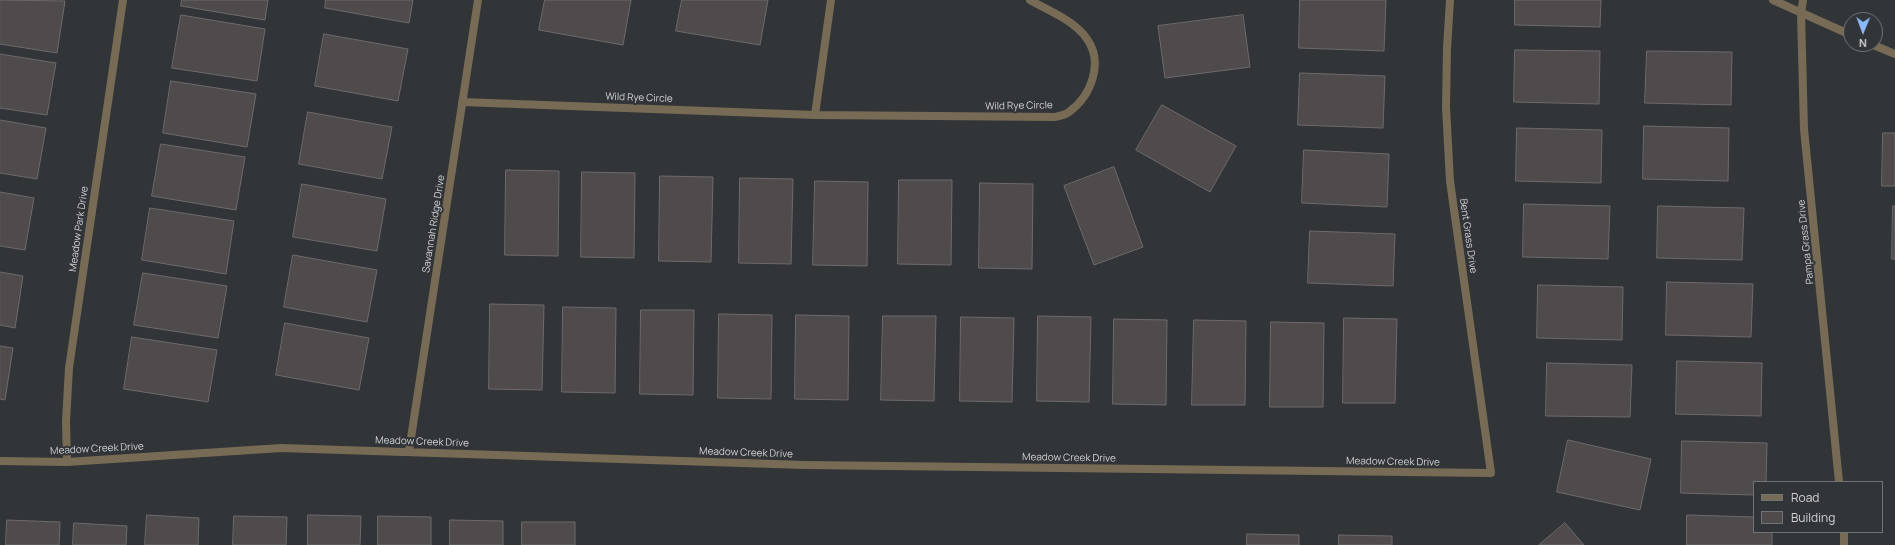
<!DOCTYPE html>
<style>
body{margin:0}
#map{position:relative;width:1895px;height:545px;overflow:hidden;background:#323538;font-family:Manrope,sans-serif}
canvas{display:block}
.legend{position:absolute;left:1753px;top:481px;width:130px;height:52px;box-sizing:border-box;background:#323538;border:1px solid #717476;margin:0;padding:5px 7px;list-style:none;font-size:12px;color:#d0d2d4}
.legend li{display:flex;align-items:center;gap:8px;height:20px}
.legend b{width:20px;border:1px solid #717476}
.north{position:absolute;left:1843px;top:12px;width:40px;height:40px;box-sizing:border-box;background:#323538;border:1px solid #717476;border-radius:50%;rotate:181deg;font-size:11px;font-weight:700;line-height:16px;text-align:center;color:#d0d2d4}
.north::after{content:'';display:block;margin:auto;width:14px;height:18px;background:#8bbafc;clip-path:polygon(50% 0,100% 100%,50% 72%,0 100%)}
</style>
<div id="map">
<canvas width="1895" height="545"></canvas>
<ul class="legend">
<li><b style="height:5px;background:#786b55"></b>Road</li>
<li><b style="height:11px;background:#4f4b4d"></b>Building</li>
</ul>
<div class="north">N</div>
</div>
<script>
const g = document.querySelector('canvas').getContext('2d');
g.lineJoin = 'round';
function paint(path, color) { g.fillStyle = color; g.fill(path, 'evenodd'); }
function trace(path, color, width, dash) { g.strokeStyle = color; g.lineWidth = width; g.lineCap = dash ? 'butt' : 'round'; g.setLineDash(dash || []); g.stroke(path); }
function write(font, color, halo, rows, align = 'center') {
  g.font = font + ' Manrope,sans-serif'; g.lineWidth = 4; g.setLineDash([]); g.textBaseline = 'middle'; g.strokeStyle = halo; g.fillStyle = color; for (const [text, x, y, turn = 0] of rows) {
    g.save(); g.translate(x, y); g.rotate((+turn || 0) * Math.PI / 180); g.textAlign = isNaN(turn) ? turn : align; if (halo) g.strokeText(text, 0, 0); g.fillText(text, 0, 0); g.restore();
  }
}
const building = new Path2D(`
 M0,0l65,1 -8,52 -57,-9z
 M182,0h86l-3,20 -84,-14z
 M326,0h87l-4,23 -84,-15z
 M545,0h86l-8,45 -84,-15z
 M682,0h86l-8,45 -84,-14z
 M1300,0h86l-2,51 -85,-3z
 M1515,0h86l-1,27 -85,-2z
 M181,15l84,14 -8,52 -85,-13z
 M1243,15l7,52 -85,11 -7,-52z
 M324,34l84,15 -10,52 -83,-15z
 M1515,50l85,1 -1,53 -85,-2z
 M1647,51l85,1 -1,53 -86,-2z
 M0,54l56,9 -9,52 -47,-7z
 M1300,73l85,3 -2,52 -85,-3z
 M171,81l85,13 -9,53 -84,-14z
 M1162,105l74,41 -26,46 -74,-42z
 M308,112l84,15 -10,52 -83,-15z
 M0,120l46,8 -9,51 -37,-6z
 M1644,126l85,2 -1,53 -85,-2z
 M1517,128l85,2 -1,53 -85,-2z
 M1883,133h12v53h-13z
 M161,144l84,13 -9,53 -84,-14z
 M1304,150l85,4 -2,53 -85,-4z
 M1114,167l29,80 -49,18 -30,-79z
 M506,170l53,1 -1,85 -53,-1z
 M582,172l53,1 -1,85 -53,-1z
 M660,176l53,1 -2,85 -52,-1z
 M740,178l53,1 -2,85 -52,-1z
 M899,180h53l-1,85 -53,-1z
 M815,181l53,1 -1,84 -54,-1z
 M980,183l53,1 -1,85 -53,-1z
 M302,184l84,15 -9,52 -84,-14z
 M0,192l34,6 -9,52 -25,-4z
 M1524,204l86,2 -2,53 -85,-2z
 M1658,206l86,2 -2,52 -85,-2z
 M1893,206h2v53h-3z
 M150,208l84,13 -8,53 -84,-14z
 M1310,231l85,3 -2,52 -85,-3z
 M293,255l84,15 -10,52 -83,-15z
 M0,272l23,4 -8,52 -15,-3z
 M143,273l84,13 -9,52 -84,-13z
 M1667,282l86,2 -2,53 -85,-2z
 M1538,285l85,2 -1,53 -85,-2z
 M490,304l54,1 -2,85 -53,-1z
 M563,307l53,1 -1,85 -53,-1z
 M641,310h53l-1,85 -53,-1z
 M719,314l53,1 -1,84 -53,-1z
 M796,315l53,1 -1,84 -53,-1z
 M883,316h53l-2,85 -53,-1z
 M1038,316l53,1 -2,85 -52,-1z
 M961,317l53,1 -2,84 -52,-1z
 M1344,318l53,1 -2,84h-52z
 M1114,319l53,1 -1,85 -53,-1z
 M1194,320l52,1 -1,84h-53z
 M1271,322l53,1 -1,84h-53z
 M285,323l84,15 -10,52 -83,-15z
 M132,337l85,13 -9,52 -84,-13z
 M0,346l13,2 -8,52 -5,-1z
 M1677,361l85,2 -1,53 -85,-2z
 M1547,363l85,2 -2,52 -84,-1z
 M1568,440l83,19 -11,51 -83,-18z
 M1682,441l85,2 -1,39h-12v13l-73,-2z
 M147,515l52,3 -1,27h-53z
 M308,515l53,1 -1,29h-52z
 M1687,515l67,2v15h18v13h-85z
 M234,516l53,1 -1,28h-53z
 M378,516l53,1v28h-53z
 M7,520l53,2 -1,23h-53z
 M450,520l53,1v24h-53z
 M522,522h53v23h-53z
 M74,523l53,3 -1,19h-53z
 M1565,523l19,22h-45z
 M1247,534l52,1v10h-52z
 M1339,535l53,1v9h-53z`);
const minor = new Path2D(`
 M1773,0l78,35
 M1803,0l-2,13 3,116 35,353
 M1871,44l24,10
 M462,102l353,13 240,2c5,-1 10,-2 14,-5 22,-16 35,-49 18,-73 -13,-19 -38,-28 -57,-39
 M815,115l16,-115
 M409,451l69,-451
 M0,461l67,1 214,-14 523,17 687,8 -41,-292 -4,-74 1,-58 3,-49
 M67,462l-1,-41 3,-53 54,-368
 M1844,545v-13`);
const streetNames = [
 ["Wild Rye Circle",639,98,2],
 ["Wild Rye Circle",1019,106,-1],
 ["Savannah Ridge Drive",434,224,-81],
 ["Meadow Park Drive",79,229,-82],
 ["Bent Grass Drive",1468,236,82],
 ["Pampa Grass Drive",1806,242,-96],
 ["Meadow Creek Drive",422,442,2],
 ["Meadow Creek Drive",97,449,-3],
 ["Meadow Creek Drive",746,453,2],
 ["Meadow Creek Drive",1069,458,1],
 ["Meadow Creek Drive",1393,462,1]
];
paint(building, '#4f4b4d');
trace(building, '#6e6a6c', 1);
trace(minor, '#786b55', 8);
write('10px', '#d0d2d4', '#323538', streetNames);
</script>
